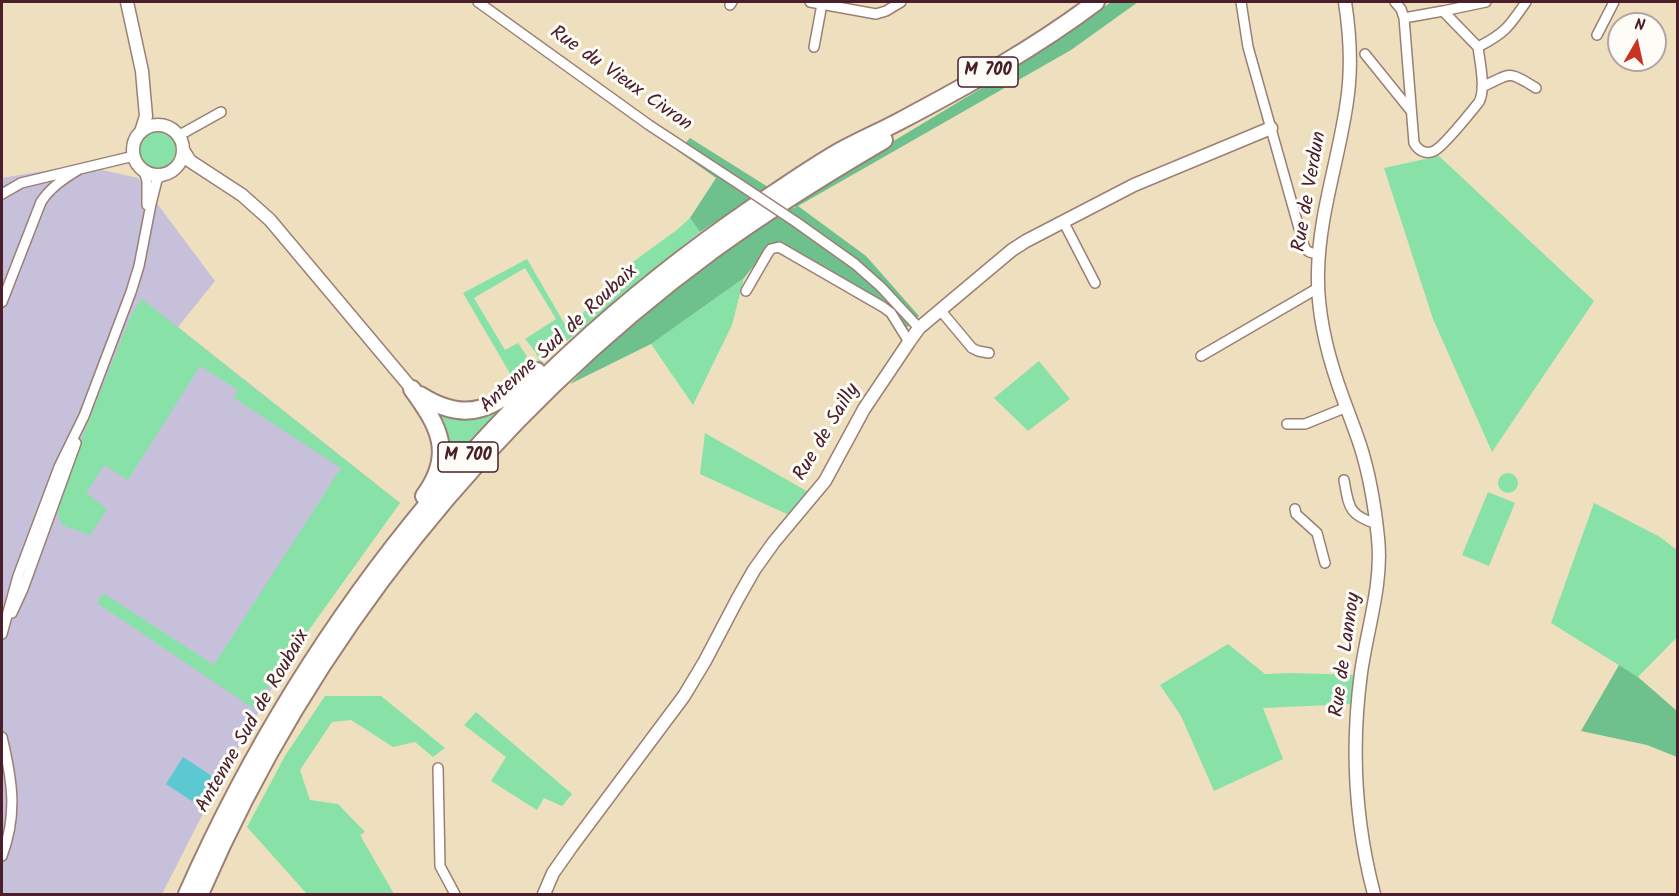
<!DOCTYPE html>
<style>
body{margin:0}
#map{position:relative;width:1679px;height:896px;overflow:hidden;background:#eedfbe;font-family:Kalam,sans-serif}
canvas{display:block}
.frame{position:absolute;inset:0;border:3px solid #4a1f2b;pointer-events:none}
.north{position:absolute;left:1607px;top:12px;width:60px;height:60px;box-sizing:border-box;background:#fdfcf7;border:2px solid #b5a4a5;border-radius:50%;rotate:9deg;font-size:16px;font-weight:700;line-height:24px;text-align:center;color:#4a1f2b}
.north::after{content:'';display:block;margin:auto;width:21px;height:27px;background:#c8321e;clip-path:polygon(50% 0,100% 100%,50% 72%,0 100%)}
</style>
<div id="map">
<canvas width="1679" height="896"></canvas>
<div class="frame"></div>
<div class="north">N</div>
</div>
<script>
const g = document.querySelector('canvas').getContext('2d');
g.lineJoin = 'round';
function paint(path, color) { g.fillStyle = color; g.fill(path, 'evenodd'); }
function trace(path, color, width, dash) { g.strokeStyle = color; g.lineWidth = width; g.lineCap = dash ? 'butt' : 'round'; g.setLineDash(dash || []); g.stroke(path); }
function write(font, color, halo, rows, align = 'center') {
  g.font = font + ' Kalam,sans-serif'; g.lineWidth = 6; g.setLineDash([]); g.textBaseline = 'middle'; g.strokeStyle = halo; g.fillStyle = color; for (const [text, x, y, turn = 0] of rows) {
    g.save(); g.translate(x, y); g.rotate((+turn || 0) * Math.PI / 180); g.textAlign = isNaN(turn) ? turn : align; if (halo) g.strokeText(text, 0, 0); g.fillText(text, 0, 0); g.restore();
  }
}
const industrial = new Path2D(`
 M80,165l58,13 77,103 -37,46 222,176 -98,132 -84,149 -56,110h-160v-716z`);
const green = new Path2D(`
 M137 150a21 21 0 1 1 42 0a21 21 0 1 1-42 0Z
 M1439,156l155,145 -102,151 -59,-133 -49,-151z
 M690,218l10,14 -160,131 -4,-10 -11,-14 31,-20 -31,-51 -51,30 31,52 13,-7 16,24 -19,15 -52,-89 64,-34 40,69 35,-33 28,-31 48,-35z
 M744,278l-12,47 -39,80 -42,-61z
 M142,299l258,204 -147,205 -156,-105 6,-10 111,72 127,-197 -107,-70 4,-8 -38,-24 -72,114 -24,-15 -18,28 21,16 -17,26 -28,-10 -6,-17 28,-76 49,-121z
 M1039,361l31,38 -42,32 -34,-33z
 M520,391l-63,72 -11,-10 -12,-47 16,6z
 M705,433l105,60 -19,23 -91,-42z
 M1498 483a10 10 0 1 1 20 0a10 10 0 1 1-20 0Z
 M1488,492l27,11 -26,63 -27,-11z
 M1594,503l66,34 17,13v87l-39,40 -87,-54z
 M1228,644l37,30 29,-1 63,2 -5,29 -89,4 20,51 -69,32 -33,-75 -21,-31z
 M325,696h56l64,52 -12,9 -18,-15 -22,5 -42,-27 -19,2 -32,48 10,30 28,4 27,28 -5,3 34,59h-87l-60,-67 38,-71z
 M476,712l96,82 -10,12 -18,-8 -7,12 -46,-29 15,-24 -42,-32z`);
const forest = new Path2D(`
 M1111,2h27l-67,48 -273,156 68,50 53,60 -13,12 -17,-22 -120,-59 -25,31 -93,66 -81,40 36,-37 53,-47 113,-86 24,-7 -7,-3 226,-136 57,-37z
 M690,138l78,49 -68,45 -10,-14 26,-40 -38,-27z
 M1619,665l19,12 39,34v46l-30,-12 -66,-14z`);
const water = new Path2D(`
 M183,757l35,23 -14,29 -38,-25z`);
const street = new Path2D(`
 M478,2l171,123 93,61
 M810,2l66,12 10,-3 15,-9
 M1241,2l7,45 56,199c3,7 8,7 15,8
 M1395,2l6,7 3,9 10,125c4,7 11,12 20,8 9,-4 37,-39 45,-49 7,-13 1,-39 -1,-55 27,-14 31,-20 48,-45
 M730,5l2,-3
 M1404,18l39,-7
 M1597,35l17,-33
 M814,47l8,-43
 M1478,47l-35,-36 43,-9
 M1365,54l46,57
 M1482,87c30,-14 25,-17 54,1
 M178,136l43,-24
 M144,171l3,10v24
 M2,194l19,-11 113,-27
 M1063,221l32,62
 M796,222l59,42 26,23 38,41
 M746,291l22,-38 3,-4 8,-2 104,60 8,6 18,29
 M2,302l39,-100c9,-14 22,-23 37,-32
 M941,311l31,37 6,3 11,2
 M1201,356l117,-68
 M1287,424h18l42,-17
 M1344,480c5,27 4,35 33,44
 M1295,509l1,5 21,19 8,30
 M12,613l11,-24 53,-146
 M2,634l16,-58 41,-109 25,-51 47,-124 8,-26 12,-62 6,-24 5,-5
 M2,737c10,42 16,77 0,119
 M438,768l2,98 15,28`);
const secondary = new Path2D(`
 M127,2l15,69 2,23 2,22 -5,16
 M1345,2c5,32 7,66 2,99 -8,58 -28,113 -29,171 -1,37 8,77 20,112 7,21 16,42 23,64 9,29 14,60 17,90 5,45 -11,91 -17,135 -10,74 -6,149 13,221
 M133 150a25 25 0 1 1 50 0a25 25 0 1 1-50 0Z
 M183,150l7,11 52,34 28,25 142,169
 M544,894l9,-21 19,-27 112,-150 21,-35 32,-61 17,-30 20,-28 51,-61 39,-72 45,-67 10,-14 93,-78 14,-9 108,-56 137,-57`);
const highway = new Path2D(`
 M412,389c27,37 43,65 12,107
 M420,395c52,33 77,9 117,-24
 M187,894c126,-285 327,-530 589,-702 21,-14 43,-29 66,-42 19,-10 39,-19 58,-29 68,-36 135,-73 196,-119
 M200,894c109,-254 290,-480 513,-644 55,-40 113,-76 171,-110`);
const streetBridge = new Path2D(`
 M742,186l54,36`);
const shields = [
 [988,72,60],
 [468,457,60]
];
const shieldNames = [
 ["M 700",988,72],
 ["M 700",468,457]
];
const streetNames = [
 ["Rue du Vieux Civron",620,80,35],
 ["Rue de Verdun",1311,192,-80],
 ["Antenne Sud de Roubaix",560,340,-43],
 ["Rue de Sailly",828,433,-59],
 ["Rue de Lannoy",1347,655,-82],
 ["Antenne Sud de Roubaix",254,722,-60]
];
paint(industrial, '#c6c0da');
paint(green, '#88e2a7');
paint(forest, '#6ec08c');
paint(water, '#5bc8d2');
trace(street, '#9c7f74', 12);
trace(secondary, '#9c7f74', 15);
trace(highway, '#9c7f74', 20);
trace(street, '#fff', 9);
trace(secondary, '#fff', 12);
trace(highway, '#fff', 16);
trace(streetBridge, '#9c7f74', 12, []);
trace(streetBridge, '#fff', 9);
for (const [x, y, w] of shields) { const box = new Path2D(); box.roundRect(x - w / 2, y - 15, w, 30, 4.5); g.fillStyle = '#fdfcf7'; g.fill(box); trace(box, '#4a1f2b', 1.5); }
write('bold 18px', '#4a1f2b', null, shieldNames);
write('20px', '#4a1f2b', '#fdfcf7', streetNames);
</script>
